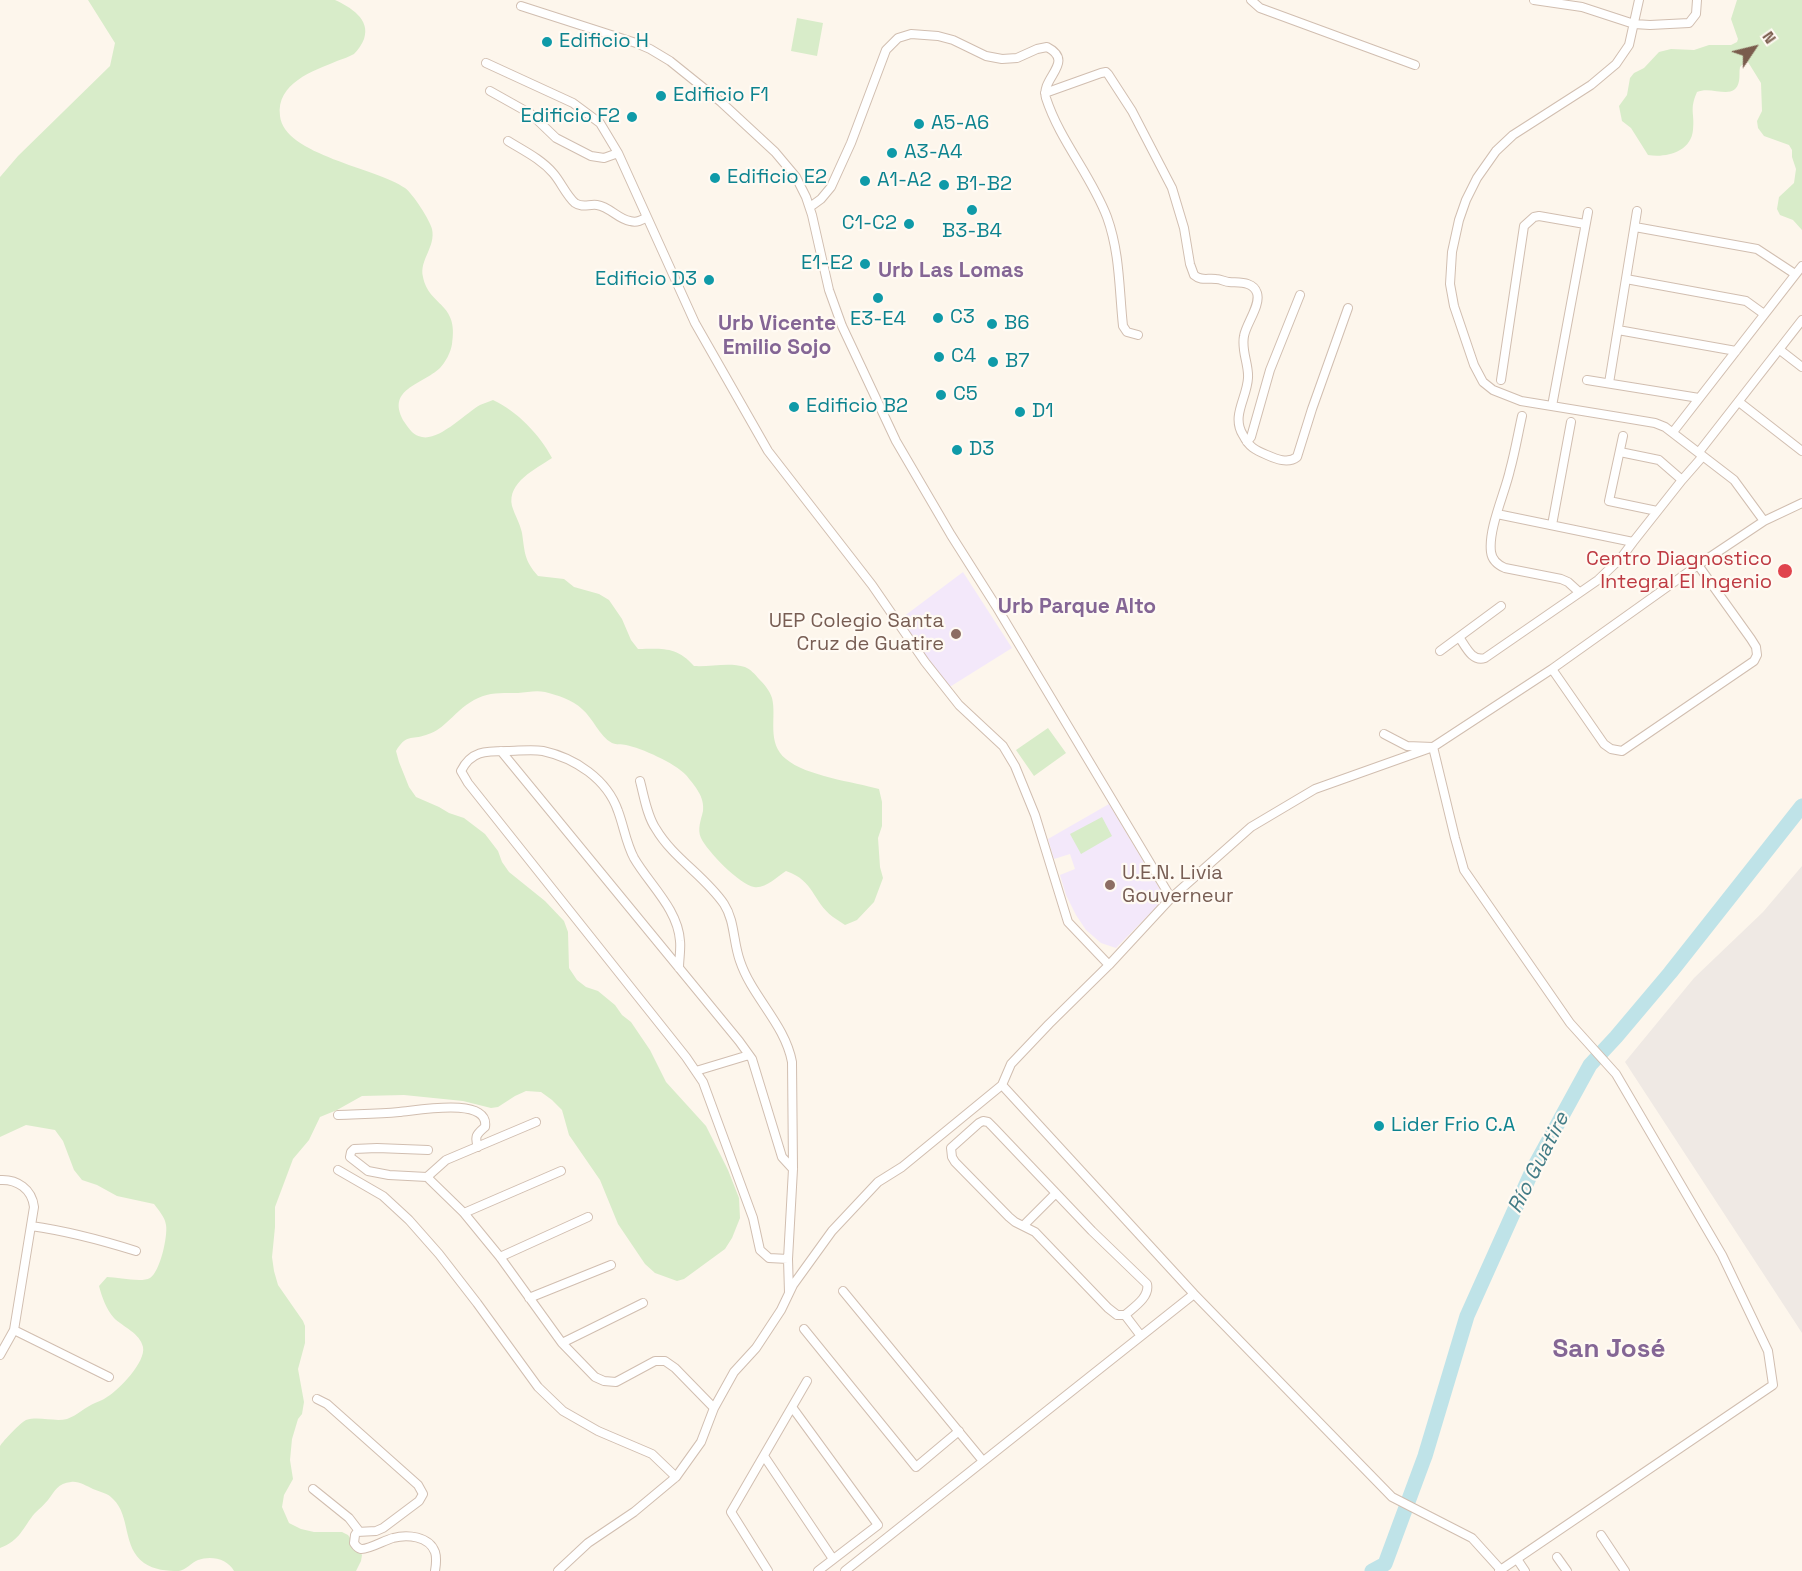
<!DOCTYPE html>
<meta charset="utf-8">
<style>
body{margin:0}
#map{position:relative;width:1802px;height:1571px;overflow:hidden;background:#fdf6ec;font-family:"Space Grotesk",sans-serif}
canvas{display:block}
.north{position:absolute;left:1724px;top:18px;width:60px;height:60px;-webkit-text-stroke:4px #fffaf3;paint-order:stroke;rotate:55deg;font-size:16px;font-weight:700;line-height:24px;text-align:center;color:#7a5c4d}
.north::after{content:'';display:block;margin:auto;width:21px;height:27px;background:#7a5c4d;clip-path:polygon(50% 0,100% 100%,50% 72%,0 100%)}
</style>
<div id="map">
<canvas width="1802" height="1571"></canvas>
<div class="north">N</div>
</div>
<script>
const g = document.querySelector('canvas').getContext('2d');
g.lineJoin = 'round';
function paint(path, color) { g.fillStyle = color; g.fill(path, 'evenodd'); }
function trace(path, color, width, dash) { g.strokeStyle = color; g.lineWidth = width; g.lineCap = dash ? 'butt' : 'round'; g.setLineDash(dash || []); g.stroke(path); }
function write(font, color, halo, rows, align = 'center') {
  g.font = font + ' "Space Grotesk",sans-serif'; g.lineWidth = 4.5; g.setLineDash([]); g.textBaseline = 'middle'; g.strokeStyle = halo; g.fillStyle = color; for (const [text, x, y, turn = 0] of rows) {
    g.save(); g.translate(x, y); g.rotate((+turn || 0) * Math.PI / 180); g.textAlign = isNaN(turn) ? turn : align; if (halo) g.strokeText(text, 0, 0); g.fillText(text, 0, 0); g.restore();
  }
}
const industrial = new Path2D(`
 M1802,866v467l-177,-271 69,-84 69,-66z`);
const education = new Path2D(`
 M963,572l49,76 -64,40 -49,-68z
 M1109,804l56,94 -49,50 -15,-5 -15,-13 -10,-15 -10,-20 -6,-20 15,-6 -5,-15 -16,5 -6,-20z`);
const green = new Path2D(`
 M88,0h247c15,7 36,19 29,39 -2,5 -6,11 -10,15 -5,3 -12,5 -17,7 -24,10 -61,22 -57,55 4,39 97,52 125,72 8,6 25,32 27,41 4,18 -13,31 -9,48 6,30 36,25 29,67 -1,8 -7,19 -12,24 -18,17 -56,21 -35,55 4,6 9,13 17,14 17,4 44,-24 58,-32 4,-2 9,-3 13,-5 24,11 47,35 59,58 -16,11 -45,24 -40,48 3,10 8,17 10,27 3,20 2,27 16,43l26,3 10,8 25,7 10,6 13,19 9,21 7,9c24,0 38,-3 56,17 17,1 35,-4 51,1 5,2 10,7 14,12 5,5 11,12 13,19 5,19 -6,45 14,61 20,17 68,23 93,30l3,13v24l-4,12 2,29 3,11 -9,24 -17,18 -12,5c-4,-3 -8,-5 -12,-8 -21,-16 -18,-36 -47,-46 -9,6 -21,18 -32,16 -14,-2 -47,-36 -53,-49 -4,-9 0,-18 2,-27 2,-14 -8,-25 -17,-36 -11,-12 -45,-27 -60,-30 -4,-1 -10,0 -14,-2 -13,-7 -19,-25 -30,-34 -9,-9 -25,-14 -37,-17 -8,-2 -18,0 -27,1 -16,0 -30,-1 -44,7 -11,6 -19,15 -28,23 -5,5 -13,10 -20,12 -15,5 -20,-1 -30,16l3,11 10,25 7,10 23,10 10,6 15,5 21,16 13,17 4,11 7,10 36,29 19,20 4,11 1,36 8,12 9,7 12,4 17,14 7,10 9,7 19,28 16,32 40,44 22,44 11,28 1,20 -8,20 -7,11 -41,30 -7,2 -22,-8 -10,-9 -27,-40 -18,-44 -31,-45 -7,-25 -10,-10 -11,-8 -15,-1 -11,5 -17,11 -7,1 -28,-7 -59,-6 -42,1 -25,14 -17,7 -11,23 -16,19 -18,48v20l-3,30 2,14 4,14 25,36 2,5v17l-7,26 6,33 -2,12 -4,5 -6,20 -2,21 3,19 -9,16 -2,12 7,16 12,6 13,3h28l6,3 14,20 -1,6 -5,10h-122c-6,-12 -23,-16 -36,-11 -7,3 -12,10 -19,11 -12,0 -25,-1 -35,-8 -22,-16 -13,-47 -31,-64 -5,-6 -13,-7 -20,-10 -7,-3 -14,-8 -22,-7 -13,1 -16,9 -23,18 -4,5 -9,9 -13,13 -12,14 -15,28 -35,35v-102c4,-6 20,-23 26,-26 13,-4 28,2 41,-1 11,-4 18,-12 28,-16 4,-2 8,-3 12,-6 12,-7 39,-35 36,-50 -3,-14 -20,-20 -29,-29 -8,-9 -12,-21 -15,-32l8,-9c11,0 34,6 43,1 10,-6 18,-42 16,-53 -1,-8 -7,-14 -12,-21l-37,-8 -20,-11 -15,-5 -8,-10 -11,-29 -8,-11 -29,-5 -26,12v-960l18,-21 92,-90 5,-23z
 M1737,0h65v230l-9,-10 -13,-5 -3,-6 2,-12 15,-14 2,-14 -4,-12v-7l-3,-5 -25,-9 -6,-8 -1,-7 5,-10 -1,-28 -13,-21 -4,1 -4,4c-1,4 0,9 -1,14 -4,21 -27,4 -42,11 -8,18 -2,21 -4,38 -2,22 -27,28 -45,25l-17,-27 -9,-7 -3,-15 8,-11 3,-17 4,-5 10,-5 15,-16 12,-3 23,1 15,-5h22l6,-3 1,-3 -7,-20z
 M797,18l26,5 -6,33 -26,-5z
 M1048,728l18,25 -32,23 -18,-26z
 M1102,817l10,19 -31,18 -11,-20z`);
const river = new Path2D(`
 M1372,1571l13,-7 40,-108 42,-140 66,-147 57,-104 26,-28 54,-64 132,-167`);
const street = new Path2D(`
 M1251,0l9,8 155,57
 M1534,0l48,7 52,17 16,1 39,-2 7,-9 1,-14
 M1639,0l-10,45 -13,19 -25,21 -78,50 -17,16 -19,27 -11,22 -7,20 -7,32 -2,32 4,22 20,59 9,17 10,8 28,11 104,17 30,5 10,4 69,53 30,41
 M521,6l115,37 14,6 20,12 51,41 54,50 21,25 10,20 6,18 17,75 13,36 54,115 55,94 45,71 175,292
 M486,63l87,40 27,20 18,30 77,170 73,128 104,134 53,77 34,43 44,41 12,20 20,49 33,107 41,43
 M490,91l41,23 25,24 35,18 13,2 14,-5
 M1045,93l56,-20 5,-1 2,2 24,37 40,77 12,40 6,36 4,11c7,6 13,3 22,4 5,0 9,3 13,3 10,1 24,-1 28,11 4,12 -11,31 -13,43 -3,15 5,28 4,42 -1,20 -17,38 -5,57 6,12 12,15 24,20 9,4 21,9 30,2l15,-48 36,-101
 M508,141c16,10 33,18 45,32 8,9 13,22 22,30 7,5 14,1 22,2 13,2 21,14 33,16 7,2 12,-1 17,-4
 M810,207l11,-8 10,-12 20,-44 35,-93 12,-12 13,-4 27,2 15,4 33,16 16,3 15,-1 20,-9 10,-2c29,15 -7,31 -1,51 14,43 45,77 61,119 13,36 12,72 16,109l4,6 11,3
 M1635,227l122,22 38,25
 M1626,279l120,22 18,13
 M1618,330l118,21
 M1780,350l22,17
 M1501,380l23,-154 10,-9 5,-1 46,8
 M1587,380l112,18
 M1609,383l28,-172
 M1739,402l63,49
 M1552,406l36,-194
 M1522,416c-4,18 -7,36 -12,54 -5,23 -22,59 -19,82 1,8 7,13 14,16l56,11 7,3 11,10
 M1673,432l129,-166
 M1623,436l-14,65 48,10
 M1247,442l4,-5 19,-67 30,-75
 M1620,452l39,8 23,20
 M1699,452l103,-132
 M1497,514l136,28 49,-62 21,-24
 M1552,525l19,-103
 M1459,637c7,10 13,25 26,21l113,-78 23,-22 12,-16
 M1440,651l61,-45
 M1552,669l52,75 7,5 11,2 132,-90 3,-6 -1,-8 -5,-8 -53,-74
 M1384,734l23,12 26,1 22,91 9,32 106,153 46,51 106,181 46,96 5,34 -274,186
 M501,751l238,290 13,18 30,98 11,12
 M640,781c4,15 7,35 16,48 17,29 49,47 68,75 11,17 9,38 16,57 12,36 45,63 52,101l1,107 -5,90 1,34
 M679,968c0,-9 2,-19 1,-27 -2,-32 -31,-57 -46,-83 -8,-15 -10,-31 -16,-47 -11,-32 -43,-53 -75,-60 -11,-2 -25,0 -36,0 -22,0 -36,0 -46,20l7,12 218,274 17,25 50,136 7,32 9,8 19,1
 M696,1071l53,-16
 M1002,1085l192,209 198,203 80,41 29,32
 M338,1115c20,-1 40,-1 61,-3 16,-1 91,-16 86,15 -8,7 -11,9 -7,20
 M983,1121l5,1 5,5 99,104 55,53c3,13 -13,23 -22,31h-8l-9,-7 -73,-76 -20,-10 -6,-5 -54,-55 -3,-5 -1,-9 28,-25z
 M428,1150l-51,-2 -23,1 -3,3 -1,5 18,14 21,4 38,2 37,36 36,44 62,86 33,34 9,4 12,1 39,-21h10l10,7 39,40
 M338,1170l45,26 26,24 30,34 38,49 61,84 25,24 35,20 54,23 24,23
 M427,1177l19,-17 90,-38
 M0,1180c17,-1 32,9 34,27l-20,123 -14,25
 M464,1213l97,-42
 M31,1226c36,5 70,14 105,25
 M1023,1226l33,-33
 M500,1257l88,-40
 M843,1291l140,170
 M529,1298l82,-33
 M1125,1315l16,21
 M804,1329l112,138 43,-36
 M14,1330l95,47
 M562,1343l81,-40
 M317,1399l10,5 91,81 5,9 -4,7 -36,27 -7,3 -19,1 -2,3 -1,8c2,3 3,5 7,6 7,1 24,-9 32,-11 14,-4 36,-2 42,14 2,6 1,13 0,19
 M792,1407l86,118 -60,46
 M764,1456l69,103
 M313,1489l36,29 10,13
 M1601,1535l24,36
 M1557,1557l10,14
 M1517,1559l8,12
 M558,1571l30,-28 46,-31 42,-35 25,-35 13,-34 20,-36 22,-24 25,-38 12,-25 39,-54 46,-49 24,-15 100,-82 9,-21 38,-40 60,-59 62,-67 80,-71 64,-38 118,-42 119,-78 146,-104 66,-44 38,-18
 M768,1571l-37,-59 76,-131
 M845,1571l349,-277`);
const markers = [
 [547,42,6,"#0f9aa8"],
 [661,96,6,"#0f9aa8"],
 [632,117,6,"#0f9aa8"],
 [919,124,6,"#0f9aa8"],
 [892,153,6,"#0f9aa8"],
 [715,178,6,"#0f9aa8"],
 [865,181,6,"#0f9aa8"],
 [944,185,6,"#0f9aa8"],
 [972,210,6,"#0f9aa8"],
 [909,224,6,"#0f9aa8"],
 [865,264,6,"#0f9aa8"],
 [709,280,6,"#0f9aa8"],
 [878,298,6,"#0f9aa8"],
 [938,318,6,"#0f9aa8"],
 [992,324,6,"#0f9aa8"],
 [939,357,6,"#0f9aa8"],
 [993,362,6,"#0f9aa8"],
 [941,395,6,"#0f9aa8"],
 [794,407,6,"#0f9aa8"],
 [1020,412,6,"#0f9aa8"],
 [957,450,6,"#0f9aa8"],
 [1785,571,8,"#e0444e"],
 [956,634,6,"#8d6e63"],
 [1110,885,6,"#8d6e63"],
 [1379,1126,6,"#0f9aa8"]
];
const cultureNames = [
 ["Edificio H",559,42],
 ["Edificio F1",673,96],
 ["Edificio F2",620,117,"right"],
 ["A5-A6",931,124],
 ["A3-A4",904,153],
 ["Edificio E2",727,178],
 ["A1-A2",877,181],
 ["B1-B2",956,185],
 ["C1-C2",897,224,"right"],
 ["B3-B4",972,232,"center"],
 ["E1-E2",853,264,"right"],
 ["Edificio D3",697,280,"right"],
 ["C3",950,318],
 ["E3-E4",878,320,"center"],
 ["B6",1004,324],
 ["C4",951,357],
 ["B7",1005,362],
 ["C5",953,395],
 ["Edificio B2",806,407],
 ["D1",1032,412],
 ["D3",969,450],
 ["Lider Frio C.A",1391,1126]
];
const healthNames = [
 ["Centro Diagnostico",1772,560],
 ["Integral El Ingenio",1772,583]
];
const educationNames = [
 ["UEP Colegio Santa",944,622],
 ["Cruz de Guatire",944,645],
 ["U.E.N. Livia",1122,874,"left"],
 ["Gouverneur",1122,897,"left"]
];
const neighbourhoodNames = [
 ["Urb Las Lomas",951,271],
 ["Urb Vicente",777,324],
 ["Emilio Sojo",777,348],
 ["Urb Parque Alto",1077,607]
];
const waterNames = [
 ["Río Guatire",1539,1163,-63]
];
const districtNames = [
 ["San José",1609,1350]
];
paint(industrial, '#efe9e4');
paint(education, '#f3e8fa');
paint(green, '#d8ecc9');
trace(river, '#bfe3e8', 15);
trace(street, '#d1beb0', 10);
trace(street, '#fff', 8);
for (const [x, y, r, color] of markers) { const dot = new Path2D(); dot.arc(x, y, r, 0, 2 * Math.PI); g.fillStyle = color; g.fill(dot); trace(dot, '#fffaf3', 2); }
write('20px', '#0d838f', '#fffaf3', cultureNames, 'left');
write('20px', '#be3a42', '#fffaf3', healthNames, 'right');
write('20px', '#785e54', '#fffaf3', educationNames, 'right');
write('bold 21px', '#846695', '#fffaf3', neighbourhoodNames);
write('italic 21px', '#437c86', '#fffaf3', waterNames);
write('bold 26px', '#846695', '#fffaf3', districtNames);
</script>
